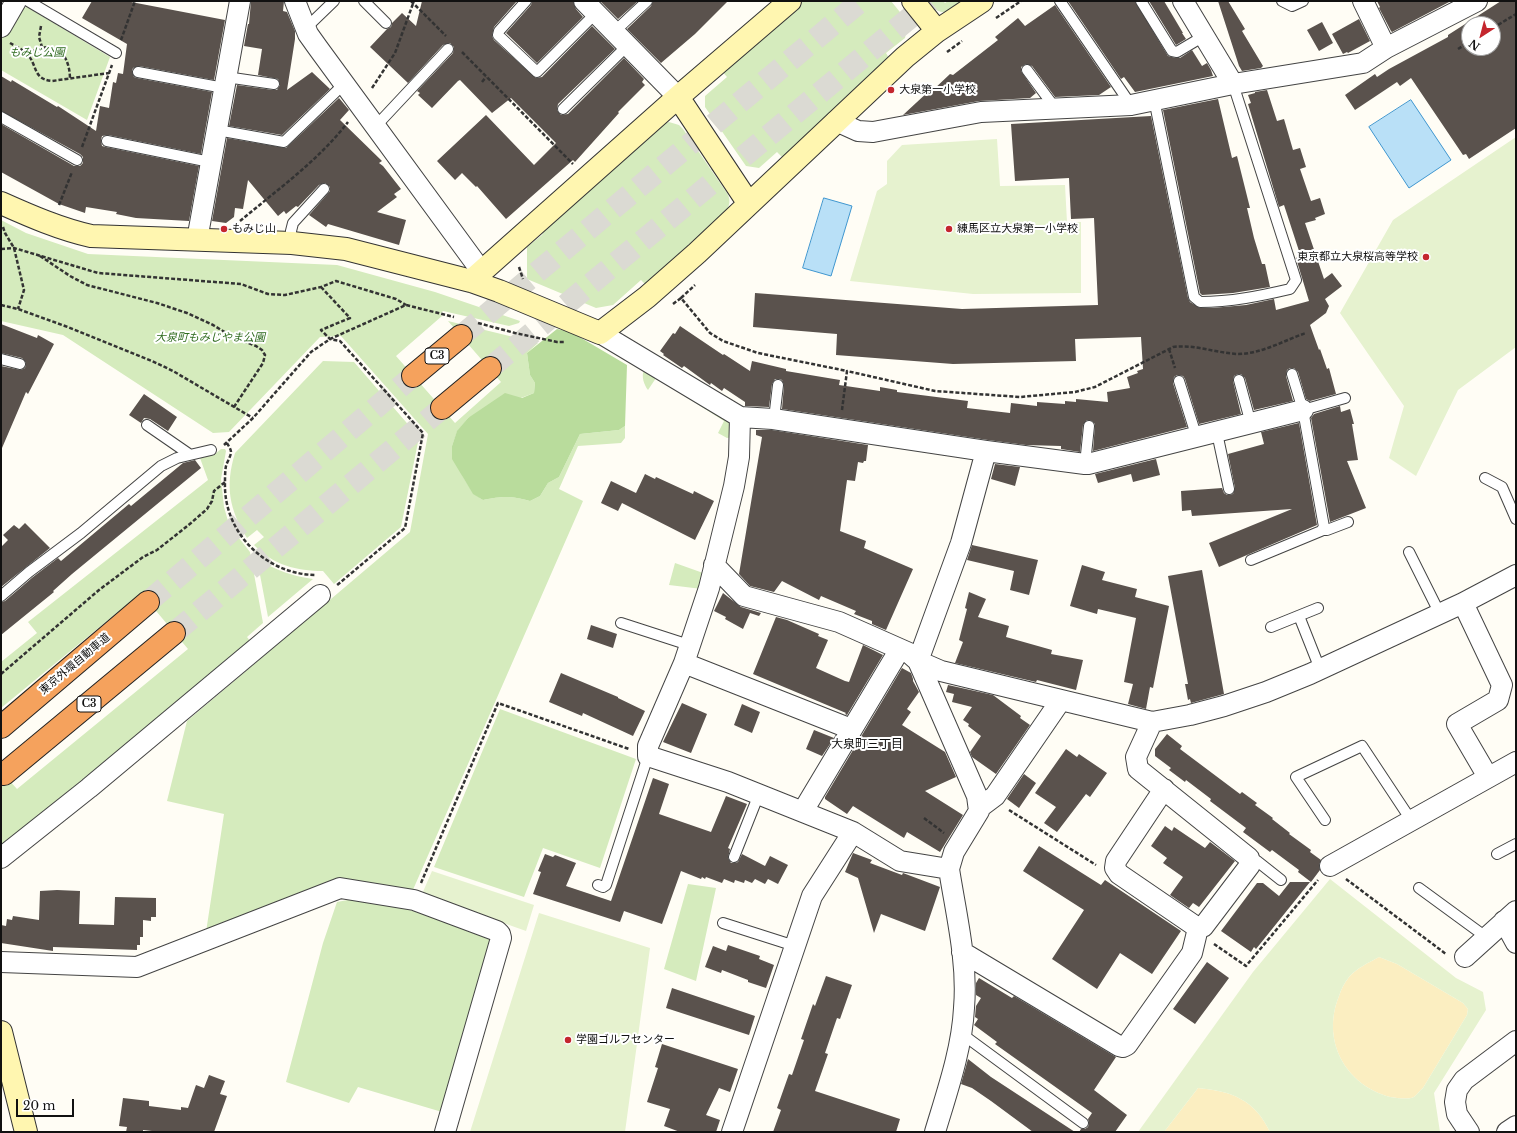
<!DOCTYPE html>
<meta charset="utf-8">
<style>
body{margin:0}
#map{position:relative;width:1517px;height:1133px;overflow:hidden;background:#fffdf5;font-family:"Libre Baskerville",serif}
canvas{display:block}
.frame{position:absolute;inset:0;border:2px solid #111;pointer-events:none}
.north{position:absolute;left:1461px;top:16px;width:40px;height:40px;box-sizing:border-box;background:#fff;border:1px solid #a0a0a0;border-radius:50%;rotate:216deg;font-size:11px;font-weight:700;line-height:16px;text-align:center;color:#111}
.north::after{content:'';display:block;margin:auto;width:14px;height:18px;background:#c4262e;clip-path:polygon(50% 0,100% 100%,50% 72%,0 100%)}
.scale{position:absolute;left:16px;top:1099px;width:58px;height:18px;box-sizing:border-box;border:2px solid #111;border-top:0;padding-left:5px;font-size:12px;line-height:14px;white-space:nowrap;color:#111;-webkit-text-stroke:3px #fff;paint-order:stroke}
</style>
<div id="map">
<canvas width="1517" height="1133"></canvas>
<div class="frame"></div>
<div class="north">N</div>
<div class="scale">20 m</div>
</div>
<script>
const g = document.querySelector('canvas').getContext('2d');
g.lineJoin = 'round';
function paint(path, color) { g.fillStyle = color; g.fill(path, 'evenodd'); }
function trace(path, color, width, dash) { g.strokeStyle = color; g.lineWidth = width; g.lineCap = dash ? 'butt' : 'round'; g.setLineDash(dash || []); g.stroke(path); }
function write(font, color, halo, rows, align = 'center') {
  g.font = font + ' "Libre Baskerville","Noto Sans JP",serif'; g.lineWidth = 4; g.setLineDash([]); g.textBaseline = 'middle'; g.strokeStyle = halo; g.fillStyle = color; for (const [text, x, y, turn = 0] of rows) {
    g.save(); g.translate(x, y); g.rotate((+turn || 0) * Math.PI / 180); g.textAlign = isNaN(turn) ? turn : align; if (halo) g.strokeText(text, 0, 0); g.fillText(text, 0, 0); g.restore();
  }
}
const green = new Path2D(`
 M802,1h89l17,21 -3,16 -19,15 3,5 -106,100 -6,-6 -18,16 -13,-2 -41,-59v-11l22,-19 -6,-7z
 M926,1h17l2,2 3,-2h20c-18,11 -26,18 -42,0z
 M27,7l83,50 -23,63 -86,-50v-30l20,-31z
 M669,122l10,3 4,4 44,64c4,7 3,13 -2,19l-79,73 -5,-5 -28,25 -17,3 -69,-29v-32l15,-12 2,-4 -1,-2 122,-106z
 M1,220l25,13 62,21 249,11 98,27 85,29 -1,2 -10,3 -66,-15 -3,3 2,2 -46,40 59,67 46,-41 -53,-61 90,22 -11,10 3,22 5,8 -1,10 -66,25 -11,14 -5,14 11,31 10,16 10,7c20,-4 28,-4 47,1l10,-5 8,-13 11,-6 21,-43 39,-4 6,-4v12l-4,5 -43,3 -19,43 24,12 -171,391 -72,-13 -134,53 18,-118 -57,-13 20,-80 223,-189 18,-98 -87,-98 -21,1 -91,95 -16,1 -150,-98 -62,-14z
 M323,361l31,1 65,75 -18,90 -67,57 -11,-13c-26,0 -50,-6 -69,-26l10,-8 -7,-7 -10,8c-18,-29 -22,-52 -12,-85z
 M644,370l86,50 2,17 -5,1 -9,-5 6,-12 -68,-43 -8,12c-4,-5 -7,-14 -4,-20z
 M221,449h4l1,2 -5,28 3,28 4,14 7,12 15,19 13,71 -16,14 4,5 -250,204v-75l16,18 171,-140 -47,-56 -140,115v-46l36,-29 -9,-11 180,-142 -8,-22 15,-4z
 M257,559c18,11 35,17 56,20l-45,38z
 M675,563l31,11 -4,15 -33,-4z
 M500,709l136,50 -36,109 -57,-20 -19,49 -90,-30z
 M688,884l28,4 -20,93 -32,-12z
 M353,899l45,7 94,31 -50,175 -84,-25 -9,16 -63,-21 37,-139 14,-41z`);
const forest = new Path2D(`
 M557,329l14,3 56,33 -2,61 -6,4 -39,4 -21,43 -11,6 -8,13 -10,5c-19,-5 -27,-5 -47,-1l-10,-6 -21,-35v-13l5,-15 11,-13 37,-25 17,5 12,-5 1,-10 -5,-8 -3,-22z`);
const sand = new Path2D(`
 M1379,957l18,7 66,39 5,6 -1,6 -44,73c-3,2 -6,7 -9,9 -6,3 -17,1 -24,0 -45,-12 -69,-57 -51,-101 2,-6 5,-13 10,-19 8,-9 19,-14 30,-20z
 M1198,1088c34,3 57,12 72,44h-106z`);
const pitch = new Path2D(`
 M1516,137v210l-58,43 -42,86 -27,-18 15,-52 -64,-93 53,-93z
 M997,139l3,47 65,-1 2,37h14v71l-108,1 -123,-13 27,-90 10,-7v-23l15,-16z
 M432,871l102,34 -8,26 -104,-37z
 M1330,879l126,99 27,14 3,18 -52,83 6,39h-170c-15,-32 -38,-41 -72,-44l-34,44h-26l115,-160zM1379,957l18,7 66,39 5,6 -1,6 -44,73c-3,2 -6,7 -9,9 -6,3 -17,1 -24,0 -45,-12 -69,-57 -51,-101 2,-6 5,-13 10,-19 8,-9 19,-14 30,-20z
 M539,913l111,35 -25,184h-155z`);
const water = new Path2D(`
 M1411,100l40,60 -42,28 -40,-61z
 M824,198l28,8 -21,70 -28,-8z`);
const building = new Path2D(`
 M92,1h34l99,19 -11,60 -75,-14 -6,2 -1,3 2,6 3,1 75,14 -11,62 -93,-19 -6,1 -1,4 1,6 4,1 93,19 -10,55 -53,-3 -20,-4 1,-2 -31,-5 -1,6 -26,-9 -58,-32v-48l73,42h6l3,-3v-6l-3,-3 -79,-43v-35l10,6 1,-2 45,27 1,-1 38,25 4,-25 9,2 4,-26 3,1 2,-10 5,1 4,-30 -45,-26z
 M251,1h33l-1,10 4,1 8,19v8l-8,51 25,-18 18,17 -48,46 -53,-9 8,-41 36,5h4l3,-5 -2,-6 -20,-4 4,-26 -18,-3 4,-22h1z
 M422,1h95l-23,26 -2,9 2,4 42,38 6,-1 50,-51 23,23 -57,55 -1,6 4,5 7,-1 56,-56 20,21 -2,3 3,3 -27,27 1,1 -44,49 -2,-2 -67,59 -29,-33 -1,1 -14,-14 -7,7 -18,-19 49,-46 48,50 22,-22 -45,-45 -19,15 -32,-33 -2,1 -26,27 -14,-13 2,-2 -3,-2 36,-38 1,-6 -4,-4 -7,2 -35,38 -38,-36 17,-18 4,-2 1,-4 10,-10 14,13z
 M532,1h41l3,8 7,8 -46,46 -31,-30 25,-28z
 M600,1h38l-20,18z
 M653,1h75l-33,33 -34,29 -34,-34 24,-23z
 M1068,1h67l33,55 8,2h4l12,-8 10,16 5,-3 4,7 2,6 -78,16 -11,-15 -3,2z
 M1149,1h15l19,32h-1l4,6 -10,6z
 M1218,1h10l17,28 -3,2 21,35 -2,2 -19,3 -3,-5z
 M1377,1h74l-59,31 -1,-1 -12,-23 1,-1z
 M1501,1h15v127l-47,31 -3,-5 -3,1 -52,-77 -11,8 -3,-4 -42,28 -10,-15 30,-21 2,3 12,-8 59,-32v-2zM1469,24h24v24h-24z
 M1055,5l56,82 -12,8 -44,2 -23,-31 -6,-2 -5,3v4l15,22 -6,5 -51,3 -76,14 27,-25 2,1 18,-17 3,1 45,-35 -3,-3 23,-19 7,8z
 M1359,19l11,22 -22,12 -1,-1 -4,2 -11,-20z
 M1322,22l11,21 -14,8 -12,-21z
 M1267,90l10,31 7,-2 9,31 7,-2 6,19 -6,2 11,32 9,-3 5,16 -10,4 1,2 -11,3 19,56 8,-6 10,13 -17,13 4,7 -3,7 -16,12 9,25 1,-1 7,20 2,-1 7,26 -26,7 -4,-2 -8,-27 -4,-4h-4l-3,2 -1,6 7,25 -39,9 -9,-32 -4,-4h-3l-4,2 -1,5 8,33 -42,10 -14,-45 -2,-3 -6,-1 -3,2 -1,6 14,44 -94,24 2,-27 -3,-3 -5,-1 -4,5 -3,27 -19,-3v-3l-35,-1 -38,-5 -206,-31 2,-24 -2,-5 -3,-1h-4l-3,5 -3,23 -24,-1v-4l-21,-14 -2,3 -11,-8 -1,2 -26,-19 -2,2 -19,-13 1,-1 -4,-3 13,-18 2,1 5,-8 43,29 1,-1 26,17 2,-10 34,8v2l54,9 -1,5 41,6v-4l17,3v2l71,9 -1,7 43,5 1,-10 26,3v-4l28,2v-3l11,1v-3l32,3 -1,-10 23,-4 -3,-11 11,-4 -1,-2 6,-2 -2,-32 -66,2 1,22 -123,3 -117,-9 1,-21 -84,-7 2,-34 207,16 136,-4 -4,-87 -23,1 -2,-41 -54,3 -4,-57 140,-8 37,182 2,4 10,6h12l34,-3 28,-6 2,11 33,-9 -13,-43 2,-1 -1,-5 2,-1 -15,-46 -5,2 -31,-103 3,-1 -3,-8 7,-2v-1z
 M339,98l10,12 -9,10 42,41 -3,2 4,3 18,23 -7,5 3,3 -20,15 29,8 -7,25 -71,-21 -2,3 -17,-12 21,-24v-4l-5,-4 -6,2 -21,22 -2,-1 -10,8 -2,-3 -6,5 -30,-36 -5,29 -8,-1 -1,9 -8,6 -14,-2 15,-83 59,10z
 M1218,99l14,59 5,-2 13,52h-3l7,30 8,26h3l5,23 -37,6 -31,2 -2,-2 -37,-183z
 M1,324l36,14 1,-3 16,9 -26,50 -2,-2 -24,56 -1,-82 20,4 4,-2 1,-5 -4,-5 -21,-5z
 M144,394l33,23 -9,14 -18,-12 -6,-1 -3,5 -12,-8z
 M1340,406l1,6 9,-3 4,15h-2l6,36 -11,1 19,47 -36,14 -19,-104 3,-4z
 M1299,423l18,102 -98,42 -10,-24 83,-34 -100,7 -1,-6 -9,1 -1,-20 41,-3 2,5 3,2 6,-1 2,-6 -7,-34 36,-10 -3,-12z
 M756,430h16l96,15 -2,16h-2l-1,2 -5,-1 -3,19 -8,-1 -7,51 26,10 -2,7 49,21 -27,61 -14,-6v-3l-18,-7 2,-3 -35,-15 -2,4 -37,-19 -8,11 -24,-6 -11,-12 23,-137 -6,-2z
 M1156,459l4,16 -27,7 -2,-8 -33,9 -3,-9z
 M195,460l6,8 -129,106 -19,17 1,1 -53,43v-33l4,-1 28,-24 25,-19 3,3 68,-57 2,2 52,-43z
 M995,464l25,3 -5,19 -24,-7z
 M645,474l10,5 1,-2 37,17 1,-3 20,10 -19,39 -73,-37 -4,8 -17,-8 10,-22 25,12z
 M25,523l25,25 -49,39v-40l7,-7 -5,-5 11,-10 5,4z
 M972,545l66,15 -9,35 -19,-5 4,-19 -47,-11z
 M1082,565l23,7 -3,8 35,9 -2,8 34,9 -16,82 -3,-1 -4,22 -18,-5 5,-20 -9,-2 12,-64 -38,-9 -1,5 -27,-8z
 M1202,570l22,124 -33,9 -1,-4 -2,1 -3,-16h3l-20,-108z
 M969,592l17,7 -8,18 31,9 -3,11 46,13 -1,4 32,6 -7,30 -39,-10 -1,2 -81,-19 8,-21 -4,-2 8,-31 -2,-1z
 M723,593l18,14 20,6 -2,3 -9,-3 -7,16 -18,-10 1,-2 -12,-6z
 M776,617l11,3 32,14 -1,2 10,4 -12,28 29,13 4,1 14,-37 20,10 -36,60 -2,-1 1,-1 -93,-39z
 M591,625l26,9 -4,14 -26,-9z
 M902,668l9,5 2,6v2l6,11 -12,17 4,3 -9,13 43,27 11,25 -31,14 38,24 -23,37 -33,-20 -3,6 -51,-32 -6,8 -22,-15v-2z
 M561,673l57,24v1l27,13 -12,25 -50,-23 -1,3 -33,-14z
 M948,685l45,10 28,21 -1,2 10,7 -34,49 -24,-17 -2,-5 11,-16 -13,-10 1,-2 -6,-4 9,-13 -20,-5 2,-8 -8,-2z
 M682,703l25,11 -16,39 -28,-11z
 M742,704l18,8 -8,21 -18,-8z
 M814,730l20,8 -12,18 -16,-7z
 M1167,734l15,12 -2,3 60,45 2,-2 15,11 -2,2 18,13 -1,1 18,14 -1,1 22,16 -1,2 11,8 -2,5 1,5 -9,12 -13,-10 1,-2 -27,-20 -2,2 -27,-20 3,-4 -36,-27 1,-2 -25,-19 -1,2 -16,-12 2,-2 -16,-12v-7z
 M1066,749l11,8 2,-3 28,19 -17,24 -4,-3 -29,38 -13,-9 12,-16 -21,-14z
 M1024,774l12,9 -17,25 -12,-9z
 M653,778l16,6 -10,30 52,18 15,-36 21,8 -19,44 2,1 -2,9 3,5h4l3,-1 4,-8 23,12 5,-10 18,9 -10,19 -10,-5 -3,5 -10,-5 -3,4 -7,-3 -1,3 -9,-3 -1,3 -10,-4 -2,4 -16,-6 -1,2 -3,-2 -1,2 -20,-8 -19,53 -38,-13 -4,11 -87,-28 8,-22 -3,-1 7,-17 8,3 2,-2 21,8 -10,23 45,15z
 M1165,826l7,5 2,-4 31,21 5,-6 25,19 -36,46 -6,-4 -4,5 -19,-13 13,-18 -20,-14 4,-5 -16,-12z
 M1039,846l62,39 4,-5 76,51 -29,43 -32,-21 -23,36 -45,-30 32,-49 -61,-39z
 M853,853l19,7 -2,3 32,12 1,-2 37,14 -15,44 -44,-17 -7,19 -16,-55 -13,-6z
 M1290,882h20l-54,67 -2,-2 -3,5 -30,-21 36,-48h6l16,13z
 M57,890l23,1 -1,33 35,1 1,-28 41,1v19h-5v4l-8,-1v17h-3v8h-3v5l-84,-3v4l-52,-8v-18l5,1 1,-7 5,1 1,-4 26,4 1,-29z
 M728,945l32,11 -1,3 15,6 -8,23 -18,-6v-2l-26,-10 -1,3 -16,-6 8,-21 13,5z
 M1207,962l22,16 -34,46 -22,-15z
 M826,976l26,9 -12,34 -3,-1 -12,35 3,1 -13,37 85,28 -4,13h-123l8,-22 -4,-2 12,-34 3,1 12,-35 -3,-1 12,-35 2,2z
 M979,978l33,20 2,-2 102,61 -22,33 33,25 -12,17h-36l2,-3h4l3,-2 1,-4 -1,-4 4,-6 -97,-69 2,-2 -23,-17 4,-6 -3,-2 1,-11 5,-8 -5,-3v-12z
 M672,988l83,28 -6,19 -83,-27z
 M662,1044l76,25 -8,23 -11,-4 -13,27 14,5 -4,12h-36l-16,-6 6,-17 -23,-7 11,-34 -3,-1z
 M968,1059l23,18 84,55h-42l-42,-31 -19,-13 -11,-4z
 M209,1075l16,6 -5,13 7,2 -13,36h-53l-18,-2v2h-17l1,-5 -8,-1 4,-28 26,3v5l32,4v-3l7,1 8,-23 8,3z`);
const highwayTunnel = new Path2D(`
 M461,336l400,-335
 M490,368l440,-367
 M148,602l265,-226
 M174,633l268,-225`);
const path = new Path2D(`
 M411,1l35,35
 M996,18l25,-17
 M41,26l-2,11 3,10
 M1493,28l23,-14
 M121,40l14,-39
 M10,43c5,3 12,6 17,11 11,11 5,25 25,27l57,-8
 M1458,49l11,-7
 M462,52l111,112
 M947,52l15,-11
 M27,54c25,-15 42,-4 43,24
 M482,82l4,-5
 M372,88l23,-35 19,-52
 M82,147l30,-82
 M59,205l13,-33
 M240,221c37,-31 79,-61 108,-99
 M3,227l2,6 9,15 10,42 -6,19
 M1,249l13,-1 84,25 143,11 27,10 17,1 36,-8 15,-6 60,18 10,6
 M40,256l30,20 17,9 70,18 30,10 26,12 18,11 25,10 6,4 3,5 -2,8 -29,44
 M519,267l4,12
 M321,287l29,31 -29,12 9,9 10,2 83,92 -18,95 -69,58
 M681,298l14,-13
 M673,304l8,-6 29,35 13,8 35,12 89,18
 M1,305l17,4 47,17 87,35 21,10 80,47
 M478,323l37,10 42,9h8
 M1169,349l6,19
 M842,410l5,-39 88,20 85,6 55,-5 20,-5 78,-40c22,-3 42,6 65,7 23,0 47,-14 68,-21
 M227,443c1,2 4,6 4,9 0,4 -4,10 -5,14 -1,5 -1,11 -1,16 -2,51 41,92 90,93
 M224,445l29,-27 58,-66 19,-13 76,-34 48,12
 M1,674l98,-84 44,-33 14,-7 34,-27 16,-14 5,-8 2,-10 11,-9
 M1009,810l87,55
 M924,818l20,15
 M1346,879l100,75
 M421,883l77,-180 131,46
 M1214,944l32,22 72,-86`);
const lane = new Path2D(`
 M28,1l88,52
 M364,1l22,22
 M526,1l-27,30 -1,4 39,37 59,-59
 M1060,1l71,104
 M1141,1l31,50 5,1 27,-16
 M1282,1l10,5 11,-5
 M306,28l28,-27
 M614,32l33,-31
 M1027,70l23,31 1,8
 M138,72l86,16
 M226,77l48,7
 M1154,99l40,198 6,5c31,0 60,-6 90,-13l6,-9 -63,-196
 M563,109l64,-63
 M1,117l76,43
 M375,127l73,-78
 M217,130l67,12 60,-58
 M107,141l103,21
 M292,243l-1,-12 2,-8 31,-34
 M1,359l19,5
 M1239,380l12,44
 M1179,381l18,57
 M1303,410l42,-12
 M774,419l4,-34
 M147,425l42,29
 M1217,433l12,56
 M1085,464l4,-38
 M1485,478l17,9 14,32
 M1323,530h4l21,-8
 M1409,552l31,62
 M1251,560l70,-29 3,-4 -21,-117 -11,-36
 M1,596l28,-24 52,-39 80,-67 16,-8 34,-8
 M1299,616l21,53
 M621,623l68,22
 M1271,627l47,-19
 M1325,820l-29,-43 66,-31 49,74
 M1497,854l19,-10
 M734,857l25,-63
 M1251,862l6,-1 24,19
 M598,885l5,2 3,-2 42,-129
 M1419,888l67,49
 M723,923l72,23
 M962,1034l121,89`);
const street = new Path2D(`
 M295,1l13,33 10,14 164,224
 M584,1l94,96
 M1183,1l50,83
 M1363,1l23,47
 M1,27l15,-26
 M836,121l22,10 15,1 108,-20 150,-7 102,-21 130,-21 23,-15 91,-47
 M197,240l43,-239
 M600,333l140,84 33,2 213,32 99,13h3l215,-54
 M714,565l30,31 95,26 70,31 9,8 23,10 211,51 38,-7 34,-9 42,-14 44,-18 153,-71 53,-28
 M1463,603l39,82 -4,15 -41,24 31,53
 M684,663l167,66
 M1152,722l-16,35 2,12 111,89 1,7 -47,62 -5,1
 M1164,789l-48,72 -1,7 4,6 79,54
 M979,808l16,-12 66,-96
 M803,811l97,-162
 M853,832l47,29 49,8c7,45 19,93 15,139 -2,41 -17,84 -29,124
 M1,858l88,-70 231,-193
 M1330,866l186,-104
 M949,869l5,-17 25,-41 -2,-15 -59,-135 43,-118 25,-92
 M1504,921l12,22
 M962,952l157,94 4,1 4,-2 65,-92 6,-25
 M1465,957l51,-46
 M1,962l136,5 203,-79 74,12 83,31 3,3 1,4 -56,194
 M732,1132l80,-236 41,-64 -125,-50 -80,-26v-10l36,-83 25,-75 25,-102 5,-29 1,-40
 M1469,1132l-12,-18 -2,-12 2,-12 7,-10 52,-39
 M1507,1132l9,-6`);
const secondary = new Path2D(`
 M913,1l24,30
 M678,97l71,107
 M1,203c29,13 59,26 90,33l201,7 54,6 125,32 28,10 101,42 47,-36 50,-44 208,-196 32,-26 45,-30
 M471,281l207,-184 112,-96
 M1,1032l25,100`);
const highway = new Path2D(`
 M413,376l48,-40
 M442,408l48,-40
 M1,727l147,-125
 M4,774l170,-141`);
const markers = [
 [891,90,4,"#c4262e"],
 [224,229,4,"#c4262e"],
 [949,229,4,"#c4262e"],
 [1426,257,4,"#c4262e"],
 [568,1040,4,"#c4262e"]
];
const shields = [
 [437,356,24],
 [89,704,24]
];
const shieldNames = [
 ["C3",437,356],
 ["C3",89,704]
];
const parkNames = [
 ["もみじ公園",37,53],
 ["大泉町もみじやま公園",210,338]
];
const poiNames = [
 ["大泉第一小学校",899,90],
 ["もみじ山",232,229],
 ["練馬区立大泉第一小学校",957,229],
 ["東京都立大泉桜高等学校",1418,257,"right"],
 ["学園ゴルフセンター",576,1040]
];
const streetNames = [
 ["東京外環自動車道",75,664,-40]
];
const neighbourhoodNames = [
 ["大泉町三丁目",867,745]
];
paint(green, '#d5ebbd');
paint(forest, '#b9dc9c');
paint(sand, '#fbeec1');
paint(pitch, '#e6f2cf');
paint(water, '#b9e0f7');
trace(water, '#3f96cf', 1);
paint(building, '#5a524d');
trace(highwayTunnel, '#dbdad3', 22, [22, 11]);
trace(lane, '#444', 12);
trace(street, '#444', 22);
trace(secondary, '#333', 24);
trace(highway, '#222', 24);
trace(path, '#333', 2.5, [4, 2]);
trace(lane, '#fff', 10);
trace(street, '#fff', 20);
trace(secondary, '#fff6b0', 22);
trace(highway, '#f5a25d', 22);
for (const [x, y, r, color] of markers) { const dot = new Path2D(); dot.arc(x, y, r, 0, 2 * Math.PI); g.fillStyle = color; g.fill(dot); trace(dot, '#fff', 1.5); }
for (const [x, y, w] of shields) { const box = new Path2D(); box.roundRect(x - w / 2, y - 8, w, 16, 3); g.fillStyle = '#fff'; g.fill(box); trace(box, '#111', 1); }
write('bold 10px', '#111', null, shieldNames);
write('italic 11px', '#2f6b1f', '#fff', parkNames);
write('11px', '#111', '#fff', poiNames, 'left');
write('11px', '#111', '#fff', streetNames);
write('12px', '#111', '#fff', neighbourhoodNames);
</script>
